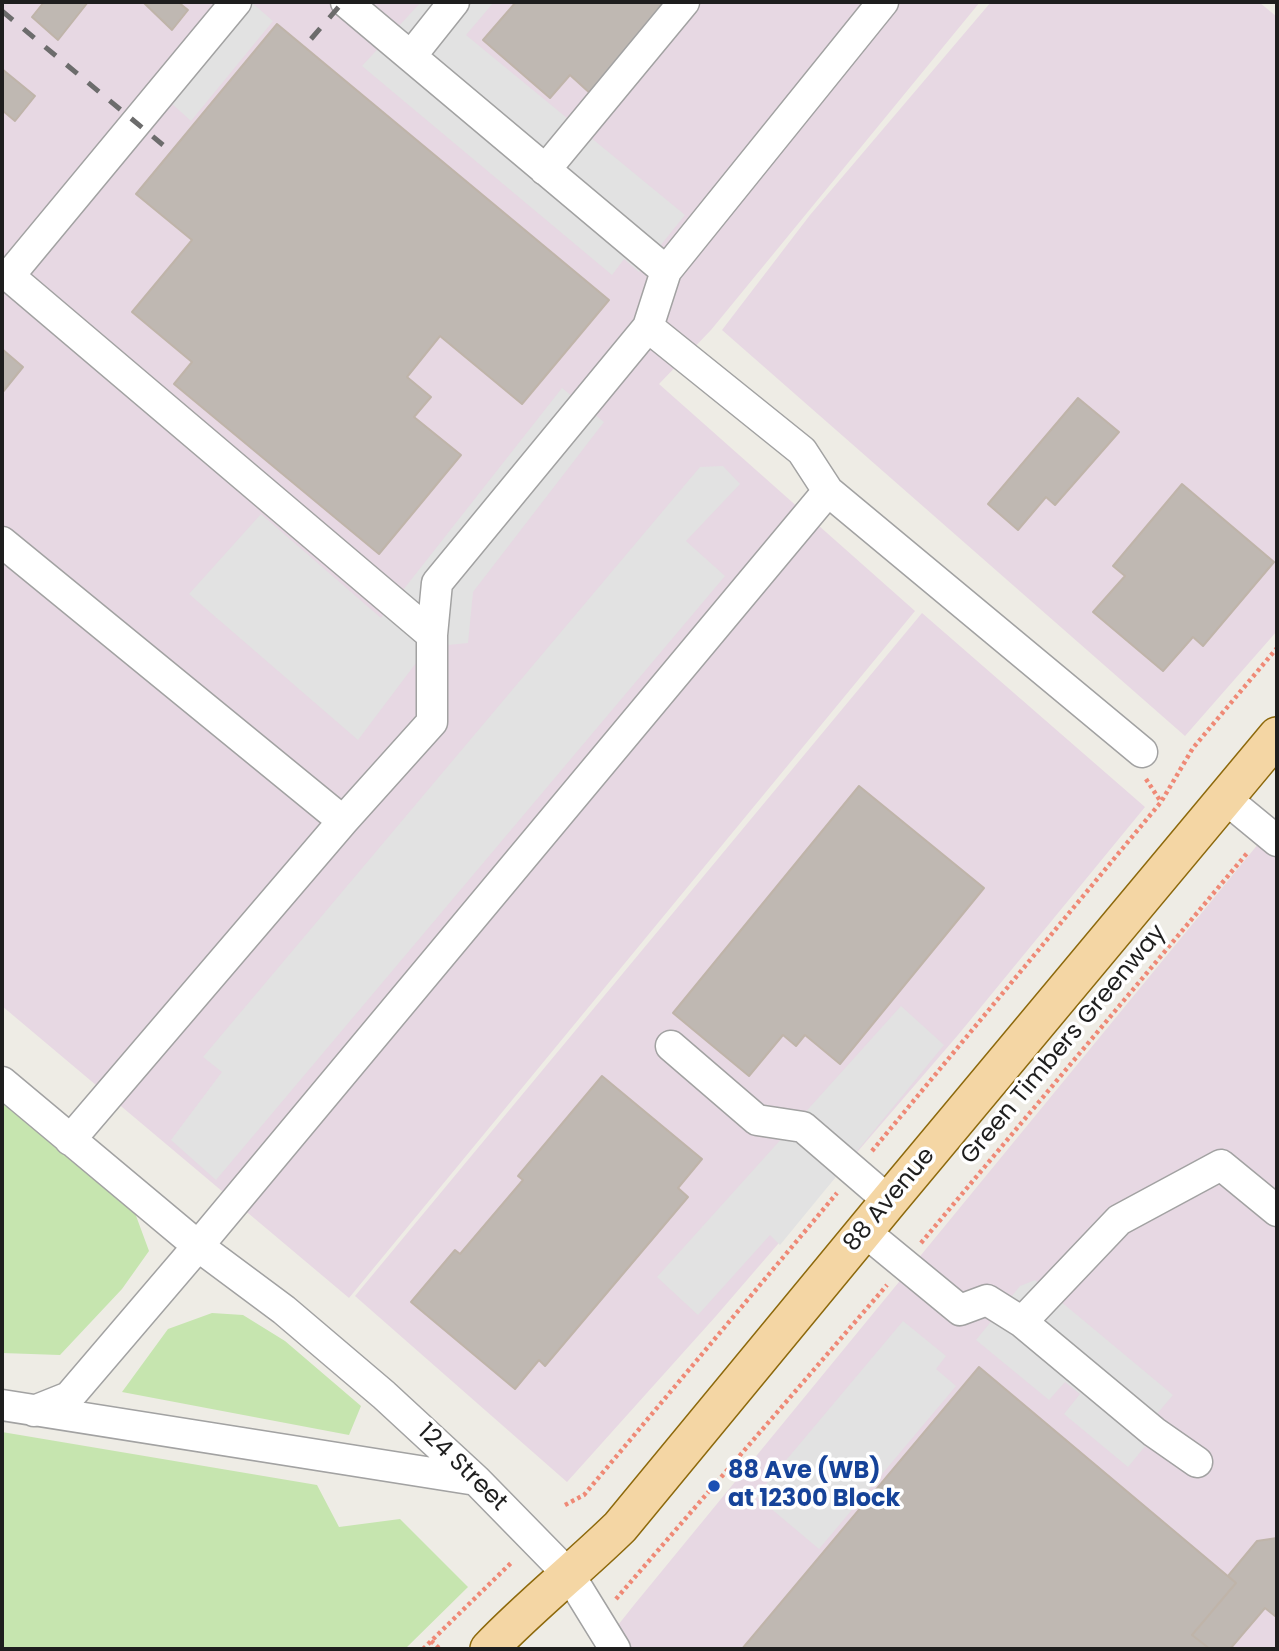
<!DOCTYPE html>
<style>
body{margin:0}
#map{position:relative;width:1279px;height:1651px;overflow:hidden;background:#eeece5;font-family:Poppins,sans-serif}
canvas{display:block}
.frame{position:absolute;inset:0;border:4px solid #1e1e1e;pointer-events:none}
</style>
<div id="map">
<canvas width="1279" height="1651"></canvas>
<div class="frame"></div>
</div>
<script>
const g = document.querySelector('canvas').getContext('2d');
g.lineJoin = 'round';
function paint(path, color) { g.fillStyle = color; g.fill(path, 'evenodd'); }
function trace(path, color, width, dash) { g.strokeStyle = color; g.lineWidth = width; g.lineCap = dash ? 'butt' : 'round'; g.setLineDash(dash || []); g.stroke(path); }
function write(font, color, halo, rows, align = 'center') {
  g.font = font + ' Poppins,sans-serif'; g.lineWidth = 7; g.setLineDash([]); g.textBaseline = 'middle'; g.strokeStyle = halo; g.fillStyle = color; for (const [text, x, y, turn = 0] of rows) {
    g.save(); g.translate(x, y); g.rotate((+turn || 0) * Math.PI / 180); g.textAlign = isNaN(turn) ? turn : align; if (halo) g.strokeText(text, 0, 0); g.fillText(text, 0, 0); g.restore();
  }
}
const industrial = new Path2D(`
 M2,2h978l-269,328 -52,54 256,227 -566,687 -347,-292z
 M991,2h268l18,15v614l-92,105 -463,-406 88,-115z
 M922,613l223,194 -187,228 -242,281 -149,166 -212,-186z
 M1277,821v828h-678l35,-44z`);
const grass = new Path2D(`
 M2,1102l133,111 14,38 -27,38 -62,66 -58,-2z
 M212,1313l31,2 42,26 76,65 -12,29 -227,-43 46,-63z
 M2,1432l315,53 22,42 61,-8 68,68 -63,62h-403z`);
const parking = new Path2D(`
 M218,2h33l22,19 -82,100 -41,-37z
 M421,2h73l-28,33 219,180 -46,57 -15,-13 -12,16 -250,-209z
 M562,388l42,34 -131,170 -5,51 -40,4 -70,93 -169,-146 72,-80 120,104z
 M723,466l17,18 -54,57 39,35 -509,604 -45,-40 51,-68 -19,-15 497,-590z
 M901,1006l43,39 -164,200 -10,-10 -72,80 -41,-38z
 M1035,1280l138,115 -17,20 9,7 -37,45 -64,-53 16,-20 -15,-12 -16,18 -73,-60 44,-54z
 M903,1321l43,35 -10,13 20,17 -137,163 -63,-53z`);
const building = new Path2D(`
 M44,2h44l-30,38 -26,-23z
 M143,2h35l10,8 -16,20z
 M516,2h157l-81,93 -22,-20 -20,23 -67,-58z
 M277,24l332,276 -87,104 -82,-68 -33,41 24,20 -17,20 47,38 -82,99 -205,-170 18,-22 -60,-50 60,-72 -56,-46z
 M2,69l33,27 -20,25 -13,-11z
 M2,349l21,18 -21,26z
 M1078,398l41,34 -64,73 -9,-8 -28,33 -30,-26z
 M1182,484l92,78 -71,84 -10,-9 -30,34 -70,-59 32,-36 -12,-10z
 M859,786l125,102 -144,176 -35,-29 -9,11 -13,-11 -34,41 -76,-63z
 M602,1076l100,83 -24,29 10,9 -143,169 -6,-6 -24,29 -104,-87 44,-52 5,4 63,-74 -5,-4z
 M979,1367l257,216 -44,52 18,14h-468z
 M1277,1538v75l-2,3 -10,-8 -35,41h-20l-18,-14 44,-52 -8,-7 29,-35z`);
const path = new Path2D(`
 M1146,779l15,23
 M872,1151l289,-349 32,-54 84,-100
 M921,1243l327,-391
 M565,1505l19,-10 253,-302
 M616,1599l271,-314
 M431,1641l9,8
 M423,1649l90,-88`);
const minor = new Path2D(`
 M236,2l-227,274 423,359
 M411,56l43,-54
 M545,170l139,-168
 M666,271l217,-269
 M648,327l154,124 26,40
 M2,542l341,279 -273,319
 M1226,799l51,42
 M343,821l89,-99v-87l5,-52 211,-256 18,-56 -320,-269
 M671,1046l86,74 46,7 86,74
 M2,1082l196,164 86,64 100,85 92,85 94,96 45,73
 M864,1231l96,79 27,-10 35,22 132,110 43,30
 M1022,1322l97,-102 102,-55 56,46
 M2,1405l474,75
 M34,1411l35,-14 129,-151 630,-755 314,261`);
const major = new Path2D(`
 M489,1649c41,-43 88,-80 131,-122l269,-326 388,-465`);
const rail = new Path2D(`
 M2,11l161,134
 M311,39l32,-37`);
const markers = [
 [714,1486,7,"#1a4fb4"]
];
const streetNames = [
 ["Green Timbers Greenway",1064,1045,-50],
 ["88 Avenue",890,1200,-50],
 ["124 Street",462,1468,44]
];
const transitNames = [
 ["88 Ave (WB)",728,1472],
 ["at 12300 Block",728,1500]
];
paint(industrial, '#e7d8e3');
paint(grass, '#c6e5af');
paint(parking, '#e2e2e2');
paint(building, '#bfb8b2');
trace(building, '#bfb4a9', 2);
trace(minor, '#a2a2a2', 33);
trace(major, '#8d690c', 40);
trace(path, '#ef8976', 4.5, [3.5, 3.5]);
trace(minor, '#fff', 30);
trace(major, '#f4d6a4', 37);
trace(rail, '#6c6c6c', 5, [14, 14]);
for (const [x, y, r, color] of markers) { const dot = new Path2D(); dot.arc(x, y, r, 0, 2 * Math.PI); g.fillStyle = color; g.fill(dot); trace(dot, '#fff', 2.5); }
write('24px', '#1e1e1e', '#fff', streetNames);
write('bold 24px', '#164399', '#fff', transitNames, 'left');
</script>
